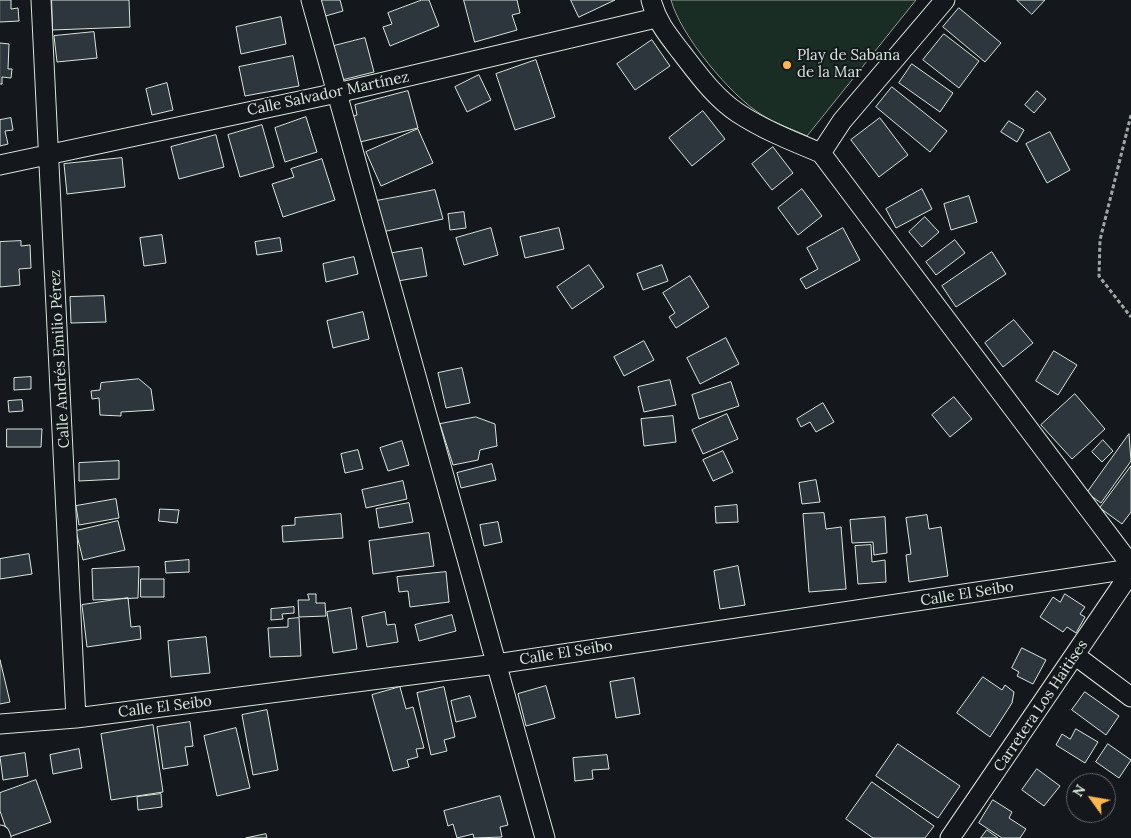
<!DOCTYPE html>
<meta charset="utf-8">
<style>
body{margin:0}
#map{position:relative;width:1131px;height:838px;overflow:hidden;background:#14181c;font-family:Lora,serif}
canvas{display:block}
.north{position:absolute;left:1066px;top:773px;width:50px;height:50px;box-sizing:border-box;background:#14181c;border:1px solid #626a69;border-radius:50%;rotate:302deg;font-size:14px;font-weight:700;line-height:20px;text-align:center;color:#d8e6dc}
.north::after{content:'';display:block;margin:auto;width:18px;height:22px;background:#ffb74d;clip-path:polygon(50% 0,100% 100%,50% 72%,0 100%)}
</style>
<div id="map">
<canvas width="1131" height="838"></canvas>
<div class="north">N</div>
</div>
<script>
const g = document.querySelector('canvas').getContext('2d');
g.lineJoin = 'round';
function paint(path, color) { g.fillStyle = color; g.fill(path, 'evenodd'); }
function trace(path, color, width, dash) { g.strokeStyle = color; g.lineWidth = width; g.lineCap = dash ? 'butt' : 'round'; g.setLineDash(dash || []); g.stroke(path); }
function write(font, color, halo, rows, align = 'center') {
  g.font = font + ' Lora,serif'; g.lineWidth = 4; g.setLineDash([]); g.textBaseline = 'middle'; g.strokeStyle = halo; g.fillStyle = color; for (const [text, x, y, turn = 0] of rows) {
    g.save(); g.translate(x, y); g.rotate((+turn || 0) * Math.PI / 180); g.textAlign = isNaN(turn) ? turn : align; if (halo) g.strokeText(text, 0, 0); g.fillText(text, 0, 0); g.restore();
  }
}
const green = new Path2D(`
 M671,0h245l-109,136c-15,-7 -31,-12 -45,-21 -31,-19 -82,-80 -91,-115z`);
const building = new Path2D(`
 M0,0h11v9l7,-1 1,13 -19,1z
 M52,0h77l1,27 -77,3z
 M316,0h24l3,11 -21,6z
 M422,0h7l10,26 -49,20 -7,-19 9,-3 -4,-11z
 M464,0h53l3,13 -8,2 5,15 -42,12z
 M571,0h44l-36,17z
 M1017,0h28l-13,14z
 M959,8l42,35 -16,19 -42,-35z
 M281,17l5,27 -45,10 -5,-27z
 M94,32l3,26 -40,4 -3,-26z
 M944,34l35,27 -20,27 -36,-28z
 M365,38l9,34 -36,9 -8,-34z
 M652,40l18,26 -35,24 -18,-26z
 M0,43l9,1 -1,25h4l-1,9 -9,-1v7h-2z
 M293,56l6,30 -54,10 -6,-29z
 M536,60l19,57 -40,13 -19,-56z
 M912,64l41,29 -13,19 -41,-29z
 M479,75l12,25 -24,12 -12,-25z
 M167,83l6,27 -21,5 -6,-26z
 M892,87l55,44 -17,21 -54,-45z
 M408,91l10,37 -62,15 -6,-26 7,-2 -2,-10z
 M1037,91l9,8 -12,14 -9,-8z
 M703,111l22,28 -33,27 -23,-28z
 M306,117l11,35 -32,10 -10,-34z
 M11,118l2,12 -8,1 3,13 -8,2v-26z
 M880,118l28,37 -29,22 -28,-37z
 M1009,121l15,9 -7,12 -16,-10z
 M262,125l12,42 -34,10 -12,-42z
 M418,129l15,34 -52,23 -15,-34z
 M1050,132l20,38 -23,13 -21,-39z
 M216,135l8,32 -45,12 -8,-32z
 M773,147l20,26 -21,17 -20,-26z
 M122,158l3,29 -58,7 -3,-30z
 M322,159l13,41 -52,17 -11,-33 22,-7 -3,-8z
 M802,189l20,27 -24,19 -20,-27z
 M922,189l10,20 -36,19 -10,-19z
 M435,190l8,29 -61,13 -6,-31z
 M969,196l8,26 -26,8 -7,-26z
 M464,212l2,16 -16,2 -2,-16z
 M925,217l14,15 -17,15 -13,-15z
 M491,228l7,27 -34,10 -8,-27z
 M559,228l5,21 -39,9 -5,-21z
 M843,228l17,32 -54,29 -6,-10 18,-10 -11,-21z
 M162,235l4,28 -22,3 -4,-28z
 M280,238l2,13 -25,4 -2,-13z
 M955,240l10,13 -29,22 -10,-13z
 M21,241v5l9,-1 1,23 -12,1 1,16 -20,2v-45z
 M422,248l5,28 -35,6 -5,-28z
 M992,252l14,22 -50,33 -14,-21z
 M354,257l4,17 -32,8 -3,-18z
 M589,265l15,22 -32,22 -15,-22z
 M662,265l6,16 -25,9 -6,-16z
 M690,276l19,31 -33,21 -7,-11 6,-4 -12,-20z
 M104,296l2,26 -35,1 -1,-26z
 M363,312l6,27 -36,9 -6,-27z
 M1014,320l19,23 -30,24 -18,-24z
 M726,338l13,26 -39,20 -13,-26z
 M644,341l10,19 -30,16 -10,-19z
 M1054,351l23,14 -19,30 -22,-14z
 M462,368l8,35 -24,5 -8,-35z
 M31,377v12l-17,1v-12z
 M139,379l12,10 3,21 -33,2v4l-21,-1 -1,-17 -7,1 -1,-8 9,-1 1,-7z
 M670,380l6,25 -32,7 -6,-25z
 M731,382l8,24 -40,13 -7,-24z
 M1075,394l30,35 -33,30 -31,-34z
 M954,397l18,22 -22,18 -18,-22z
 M22,400l1,11 -14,1 -1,-11z
 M823,403l11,19 -18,10 -6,-10 -9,5 -4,-8z
 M727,414l11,25 -35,15 -11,-24z
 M673,416l3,26 -32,4 -3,-27z
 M476,417l19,7 2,22 -17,4 -2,10 -25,5 -13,-41z
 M7,429h35l-1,18h-34z
 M1129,434l2,27 -30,42 -14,-10z
 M1103,440l10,11 -11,11 -10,-10z
 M402,441l7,24 -21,6 -8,-23z
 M358,450l5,19 -18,4 -4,-19z
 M723,451l10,21 -20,9 -10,-21z
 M119,461v18l-40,2v-18z
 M492,464l4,16 -35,8 -4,-15z
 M1131,466v46l-9,12 -22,-16z
 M816,480l4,22 -18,2 -3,-21z
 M403,481l4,18 -41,9 -4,-18z
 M116,499l3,19 -40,7 -3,-19z
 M409,503l4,19 -34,6 -3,-19z
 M737,505l1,17 -22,1 -1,-16z
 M160,509l19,1 -2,13 -18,-2z
 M824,513l2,16 15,-2 5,62 -37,3 -6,-78z
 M341,514l2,24 -60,4 -1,-16 13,-1v-7z
 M927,515l2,14 12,-2 7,49 -39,6 -3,-27 5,-1 -5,-36z
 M885,517l2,36 -13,2 -1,-13 -21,1 -2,-23z
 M118,521l7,29 -42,10 -7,-29z
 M498,522l4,20 -18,4 -4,-21z
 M429,533l5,33 -61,8 -4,-33z
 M871,545l1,17 13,-2 1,22 -28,2 -3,-38z
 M29,554l3,20 -32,5v-20z
 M189,560v12l-23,1 -1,-11z
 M738,566l7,39 -25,4 -6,-38z
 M139,567l-1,31 -45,2 -1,-31z
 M446,572l3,30 -39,5 -2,-16 -9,1 -2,-15z
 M141,579h23v18h-23z
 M308,594h8v9h9l1,13 -27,1 -1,-17h11z
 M1065,594l20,13 -5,7 5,3 -9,16 -9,-6 -4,5 -23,-15 13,-20 7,5z
 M128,598l3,29 9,-1 1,13 -54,8 -5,-42z
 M294,607v6l-12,1 1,5 -12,1v-11z
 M351,608l6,41 -24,4 -6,-41z
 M385,612l2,13 8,-1 3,18 -31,5 -5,-30z
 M452,615l4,16 -37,10 -4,-16z
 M299,618l2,38 -31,1 -2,-29 20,-1v-8z
 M206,637l4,36 -39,4 -3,-36z
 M1022,648l24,12 -13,24 -16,-8 2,-4 -7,-4z
 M0,660l10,42 -10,2z
 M983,677l19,13 3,-5 9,7 -2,11 -22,34 -33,-24z
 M634,678l6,36 -24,4 -6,-36z
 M546,686l9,32 -29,8 -8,-32z
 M400,687l6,22 7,-2 11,41 -8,1 2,8 -11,3 2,7 -16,4 -21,-76z
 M444,687l11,50 -11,3 3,11 -16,4 -14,-62z
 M1085,692l34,24 -13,19 -34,-25z
 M470,696l6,21 -20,5 -5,-21z
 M267,710l11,60 -25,5 -11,-60z
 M190,722l3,24 -8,1 3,18 -25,4 -6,-42z
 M153,725l10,67 -52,8 -10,-66z
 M236,728l14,60 -33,8 -13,-60z
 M1076,729l22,13 -13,21 -29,-18 6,-11 8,5z
 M898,744l62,42 -22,32 -62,-42z
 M1108,744l23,16 -12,18 -23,-16z
 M79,749l3,19 -29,6 -3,-19z
 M25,753l3,23 -25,4 -3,-23z
 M607,755l2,14 -17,1 1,9 -18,2 -2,-23z
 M1037,769l23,17 -16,20 -22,-16z
 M36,780l15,42 -42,15 -9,-26v-18z
 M872,782l62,44 -9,12h-52l-27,-19z
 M161,794l1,13 -24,3 -1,-13z
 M500,796l8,29 -8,2 2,10 -28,1 -1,-4 -16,4 -4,-14 -5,2 -4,-15z
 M993,800l19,12 -3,6 17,11 -6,9h-18l-23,-15z
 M987,830l11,8h-17z
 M266,834l1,4h-21z`);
const path = new Path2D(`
 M1131,115l-31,125 -1,36 32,41`);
const street = new Path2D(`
 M41,0l35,718
 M311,0l234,838
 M651,0c6,22 16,34 30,52 17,22 34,46 57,61 26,17 54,28 83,40l310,412
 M821,153l21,-32 103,-121
 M0,165l337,-72 319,-75
 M1076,656l55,41
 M0,724l76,-6 420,-54 635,-95
 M0,835l1,3
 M950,838l181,-266`);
const markers = [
 [787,65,5,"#ffb74d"]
];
const poiNames = [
 ["Play de Sabana",797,56],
 ["de la Mar",797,73]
];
const streetNames = [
 ["Calle Salvador Martínez",328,94,-12],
 ["Calle Andrés Emilio Pérez",60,359,-93],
 ["Calle El Seibo",967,594,-9],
 ["Calle El Seibo",566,653,-9],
 ["Carretera Los Haitises",1041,706,-56],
 ["Calle El Seibo",165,707,-7]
];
paint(green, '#1a2d24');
trace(green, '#939e99', 1);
paint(building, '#2c363c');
trace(building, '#d8e6dc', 1);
trace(street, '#d8e6dc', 21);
trace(path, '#9da8a2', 3, [4, 2.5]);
trace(street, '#14181c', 19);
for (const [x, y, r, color] of markers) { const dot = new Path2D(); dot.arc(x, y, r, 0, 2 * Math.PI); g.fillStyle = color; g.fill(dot); trace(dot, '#14181c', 2); }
write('15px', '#d8e6dc', '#14181c', poiNames, 'left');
write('15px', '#d8e6dc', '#14181c', streetNames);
</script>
